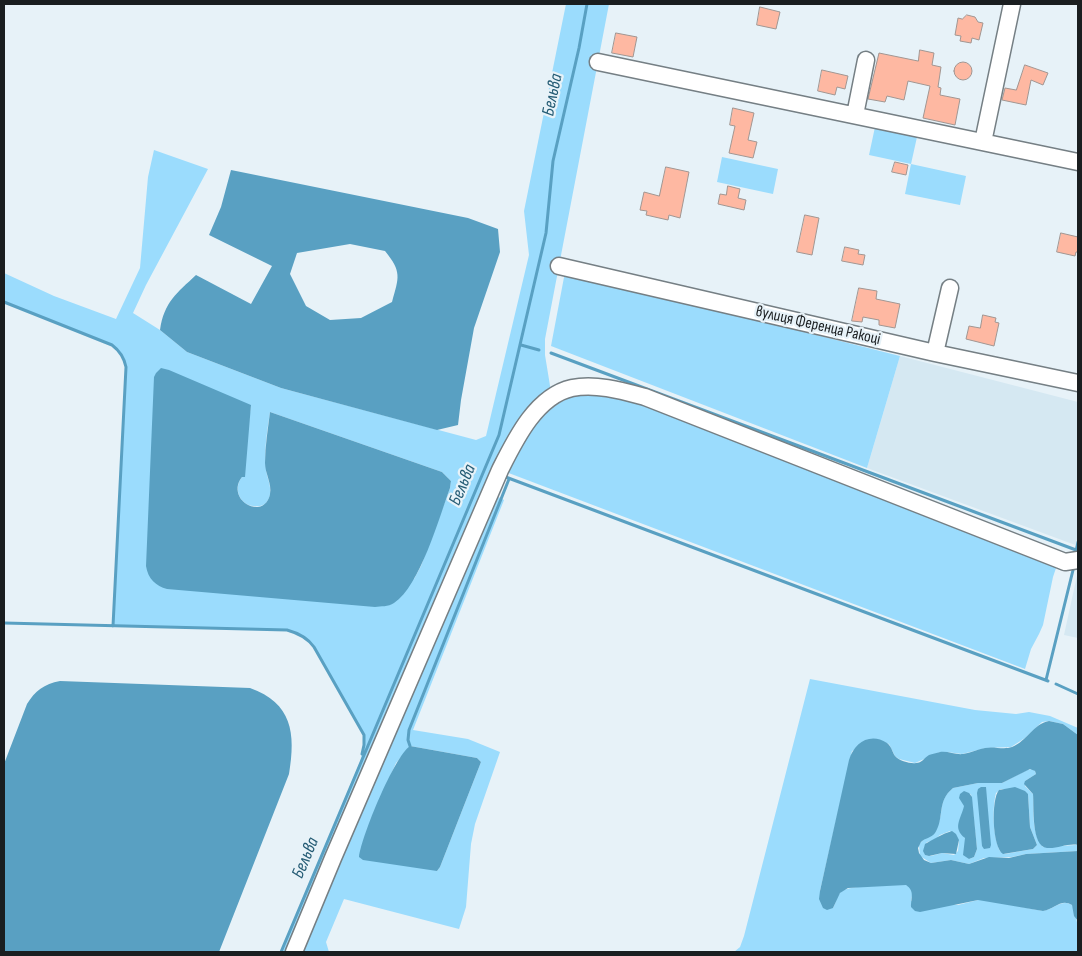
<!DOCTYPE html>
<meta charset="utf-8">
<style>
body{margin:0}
#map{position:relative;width:1082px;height:956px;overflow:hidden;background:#e7f2f8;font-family:"Sofia Sans Condensed",sans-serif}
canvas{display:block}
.frame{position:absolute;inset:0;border:5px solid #1a1e20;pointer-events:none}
</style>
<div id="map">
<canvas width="1082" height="956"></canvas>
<div class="frame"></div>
</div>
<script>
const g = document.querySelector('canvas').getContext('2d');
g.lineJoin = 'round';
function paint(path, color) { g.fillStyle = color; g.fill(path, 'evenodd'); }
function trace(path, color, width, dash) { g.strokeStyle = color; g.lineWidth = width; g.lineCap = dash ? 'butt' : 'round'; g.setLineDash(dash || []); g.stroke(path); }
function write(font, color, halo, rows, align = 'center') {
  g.font = font + ' "Sofia Sans Condensed",sans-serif'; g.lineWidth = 4.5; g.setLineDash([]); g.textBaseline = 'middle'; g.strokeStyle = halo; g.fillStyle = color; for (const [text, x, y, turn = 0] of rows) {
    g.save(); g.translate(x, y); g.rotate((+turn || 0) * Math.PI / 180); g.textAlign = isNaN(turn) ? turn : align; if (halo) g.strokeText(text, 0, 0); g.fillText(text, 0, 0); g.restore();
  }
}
const built = new Path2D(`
 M900,356l178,46v144l-211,-78z
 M1078,571v67l-14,-3z`);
const green = new Path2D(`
 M566,4h43l-64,335v16l7,43 -61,95 13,7 -91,230 55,9 32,13 -25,72 -4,20 -5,63 -7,22 -115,-30 -18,43 3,10h-48l79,-190 4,-17v-10l-50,-88c-7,-10 -16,-14 -27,-17l-174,-4 13,-259c-2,-10 -6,-16 -14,-22l-108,-43v-29l50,23 62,23 24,-51 8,-91 6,-27 54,19 -62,116 -13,28 27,17 27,22 94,36 195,52 10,-4 43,-181 -5,-44zM251,405l-9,72c-9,11 -3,28 12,29 7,1 12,-1 15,-8 3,-7 0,-16 -2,-23 -4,-20 0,-43 3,-63l172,60 9,9 -1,7 -29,78 -7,13 -268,-13zM410,746l67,12 4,4 -41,105 -3,4 -62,-61 21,-47z
 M875,127l42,10 -6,27 55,12 -6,29 -55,-11 6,-30 -42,-9z
 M722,157l56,12 -5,25 -56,-12z
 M565,272l335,84 -33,112 -316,-122z
 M579,394l49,3 429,168 -4,12 -10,48 -4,9 -8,15 -6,20 -519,-197c19,-31 35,-67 73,-78z
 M810,679l165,31 41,4 13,-2 21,4 28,12v7l-15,-11 -14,-3 -7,1 -17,16 -14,9 -25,1 -24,6 -15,-2h-7l-25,11 -16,-4 -4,-3 -6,-12 -11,-4 -26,11 -32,140 13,17c3,-5 4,-14 9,-17 8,-5 60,-9 67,-5 5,4 3,9 2,15l47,4 20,-5h8l57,11c12,-2 18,-12 29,-6 7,15 6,30 6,47h-344l6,-5 4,-11z
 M1032,769l3,2 1,3 -11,7v5l8,8c1,17 -2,38 10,53l33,-2h2v6l-52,3 -14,3 -28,1 -15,6 -18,-4 -20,3 -11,-7 -1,-11c5,-8 14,-10 19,-20 6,-15 0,-25 15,-37l25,-5h24l25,-13zM1001,789h6l21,5 2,33 7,18 -4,4 -28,5 -5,-3c-7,-14 -8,-43 -4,-58zM971,794l6,55 -3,8 -5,2c-3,-17 -9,-36 -4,-53l-2,-4zM950,831l9,10 -1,10 -4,4 -12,-2 -11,3 -6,-1 -1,-7 3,-6 6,-1 7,-6z`);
const water = new Path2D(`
 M231,170l237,48 30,11 2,23 -26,76 -13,72 -3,25 -21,5 -156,-42 -94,-36 -27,-22c4,-28 17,-37 36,-55l55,29 21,-38 -63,-31 12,-28zM350,244l35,7c17,21 14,26 7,51l-31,16 -31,2 -24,-14 -16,-32 7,-21z
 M161,368l8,2 82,35 -6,72h-3c-11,13 0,31 16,30 7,-1 11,-7 12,-13 2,-10 -5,-21 -5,-31 0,-17 3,-34 5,-51l172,60 9,9 -1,7c-11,30 -30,98 -56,115 -6,4 -13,3 -19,4l-208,-18c-11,-3 -19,-10 -21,-23l8,-189 2,-4z
 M60,681l190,7c42,15 46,45 39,86l-70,178h-215v-188l23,-60c8,-13 17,-20 33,-23z
 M1049,721l14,3 15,11v110c-10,-2 -21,4 -31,3 -16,-1 -13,-43 -14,-54l-9,-10 1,-3 11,-7 -1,-3 -5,-2 -28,14h-24l-25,5c-17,14 -8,30 -18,45 -4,5 -10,5 -14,9l-3,6 1,5 5,7 7,3 20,-3 18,4 20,-7 20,1 17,-4 52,-3v70l-4,-5 -2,-11c-11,-7 -17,4 -29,6l-65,-11 -58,12 -5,-1 -4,-4c0,-9 4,-16 -5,-22l-58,3 -8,5 -7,15 -6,2 -4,-2 -4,-9 1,-8 29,-131c5,-17 21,-28 38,-17 5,4 5,9 8,13 4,5 16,8 21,7 6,0 8,-5 13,-8 3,-1 8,-2 11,-3 8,-1 16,3 23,2 8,-1 15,-5 22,-6 9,-2 18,2 27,-1 15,-6 21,-23 37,-26z
 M410,746l67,12 4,4 -41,105 -3,4 -74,-11 -4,-3c3,-22 35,-100 51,-111z
 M981,787h5l5,58 -1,3 -6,1 -2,-3 -5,-53 1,-4z
 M1015,787l10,4 3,3 2,33 7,18 -4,4 -30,5c-11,-7 -12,-55 -4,-64z
 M964,791l5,2 3,4 5,52 -3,8 -5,2 -6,-4 2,-17c-13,-10 -4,-19 -1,-32l-5,-8 1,-4z
 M952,831l4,3 3,6 -3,14 -14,-1 -13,3 -4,-1 -2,-4 2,-7c9,-5 17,-10 27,-13z`);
const stream = new Path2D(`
 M4,302l108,43c8,6 12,12 14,22l-13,259
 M521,345l18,5
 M551,353l525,197
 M503,476l545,205
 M1076,551l2,-9
 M4,623l283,7c11,3 20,7 27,17l50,88v10l-2,9
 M1046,680l28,-114
 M1056,684l22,10
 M410,746l-2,-6 1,-10 100,-251
 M281,952l218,-517 47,-202 7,-72 26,-113 8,-44`);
const building = new Path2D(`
 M760,7l20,5 -4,17 -19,-4z
 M967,15l8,2 3,5 5,1 -4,17 -7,-2 -1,5 -11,-2 1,-5 -6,-1 3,-17 4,1z
 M616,33l21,4 -4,20 -21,-4z
 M920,50l14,3 -2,12 9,2 -3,20 3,1 -1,7 20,4 -5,26 -32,-7 7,-32 -22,-5 -4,19 -17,-4 -2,6 -17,-3 11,-46 39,8z
 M954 71a9 9 0 1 1 18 0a9 9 0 1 1-18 0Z
 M1025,65l23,8 -5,12 -12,-5 -5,25 -24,-5 3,-12 11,2z
 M822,70l26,6 -3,13 -8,-2 -2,8 -17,-4z
 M733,108l21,5 -6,27 9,2 -4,16 -24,-5 6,-27 -5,-1z
 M895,162l13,3 -2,10 -14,-3z
 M666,167l23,5 -9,46 -11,-3 -1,5 -22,-5 1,-4 -7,-1 4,-18 15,4z
 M728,186l12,3 -2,9 8,2 -2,10 -26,-6 2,-10 6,1z
 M805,215l14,3 -7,37 -15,-3z
 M1061,233l17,4v15h-2l-1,4 -18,-4z
 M845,247l14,3 -1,4 7,1 -2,10 -21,-4z
 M859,288l18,3 -1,8 24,5 -5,24 -16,-3v-5l-16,-3 -1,5 -10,-1z
 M983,315l13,3 -1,4 4,1 -5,23 -28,-7 3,-13 11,2z`);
const minor = new Path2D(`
 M598,62l480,100
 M855,115l11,-55
 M983,142l29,-138
 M559,266l376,87 143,30
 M935,353l15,-65
 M294,952l39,-94 167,-388c15,-30 36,-74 72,-82 24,-5 51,3 73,9l415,163 5,2 13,-2`);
const streetNames = [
 ["вулиця Ференца Ракоці",818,326,13]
];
const waterNames = [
 ["Бельва",553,95,-78],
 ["Бельва",463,485,-67],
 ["Бельва",306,858,-67]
];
paint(built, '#d5e8f2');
paint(green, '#9bdcfd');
paint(water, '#59a0c2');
trace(stream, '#59a0c2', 3);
paint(building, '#feb8a2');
trace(building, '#a19692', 1);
trace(minor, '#757f84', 19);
trace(minor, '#fff', 16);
write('16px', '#1a1e20', '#e7f2f8', streetNames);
write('italic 18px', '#245b74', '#e7f2f8', waterNames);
</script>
